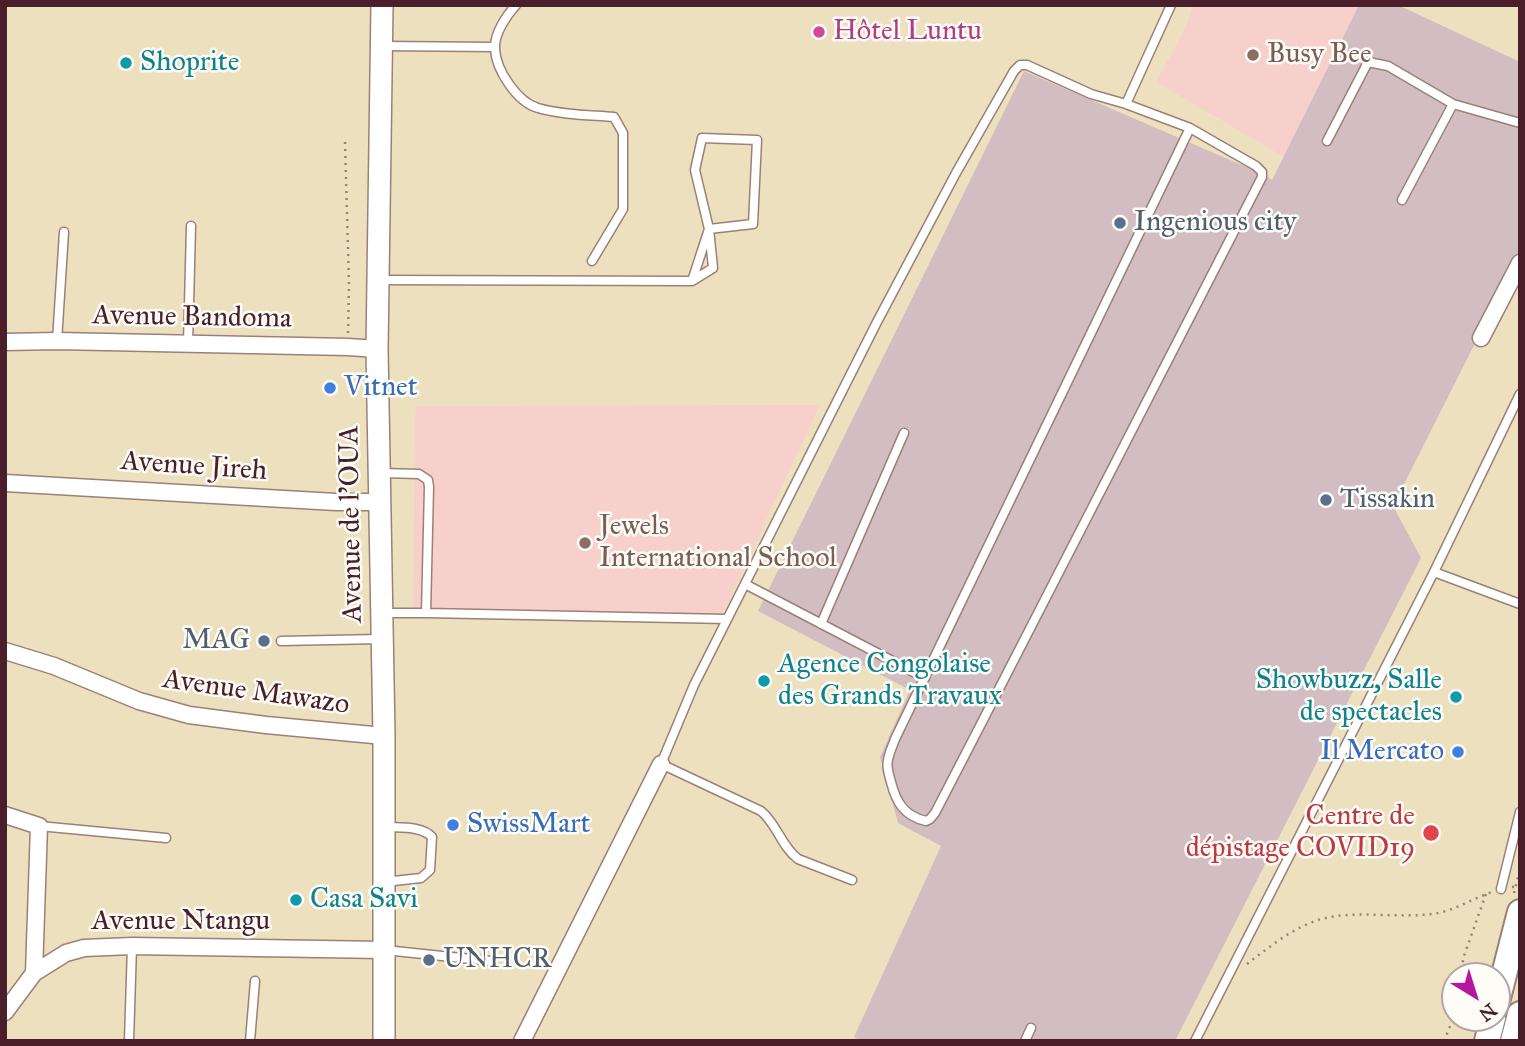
<!DOCTYPE html>
<meta charset="utf-8">
<style>
body{margin:0}
#map{position:relative;width:1525px;height:1046px;overflow:hidden;background:#ede0bf;font-family:"IM FELL Great Primer",serif}
canvas{display:block}
.frame{position:absolute;inset:0;border:7px solid #4a1f2b;pointer-events:none}
.north{position:absolute;left:1441px;top:962px;width:70px;height:70px;box-sizing:border-box;background:#fdfcf7;border:2px solid #b5a4a5;border-radius:50%;rotate:142deg;font-size:19px;font-weight:700;line-height:28px;text-align:center;color:#4a1f2b}
.north::after{content:'';display:block;margin:auto;width:24px;height:32px;background:#b5179e;clip-path:polygon(50% 0,100% 100%,50% 72%,0 100%)}
</style>
<div id="map">
<canvas width="1525" height="1046"></canvas>
<div class="frame"></div>
<div class="north">N</div>
</div>
<script>
const g = document.querySelector('canvas').getContext('2d');
g.lineJoin = 'round';
function paint(path, color) { g.fillStyle = color; g.fill(path, 'evenodd'); }
function trace(path, color, width, dash) { g.strokeStyle = color; g.lineWidth = width; g.lineCap = dash ? 'butt' : 'round'; g.setLineDash(dash || []); g.stroke(path); }
function write(font, color, halo, rows, align = 'center') {
  g.font = font + ' "IM FELL Great Primer",serif'; g.lineWidth = 5; g.setLineDash([]); g.textBaseline = 'middle'; g.strokeStyle = halo; g.fillStyle = color; for (const [text, x, y, turn = 0] of rows) {
    g.save(); g.translate(x, y); g.rotate((+turn || 0) * Math.PI / 180); g.textAlign = isNaN(turn) ? turn : align; if (halo) g.strokeText(text, 0, 0); g.fillText(text, 0, 0); g.restore();
  }
}
const built = new Path2D(`
 M1193,5h166l-75,152 -128,-75 30,-55z
 M820,405l-100,214 -307,-7 2,-206z`);
const industrial = new Path2D(`
 M1359,5h39l122,57v192l-127,252 28,52 -246,483h-314l-7,-4 87,-191 -43,-23 -18,-66 30,-67 -152,-79 266,-540 241,104 7,5z`);
const path = new Path2D(`
 M345,142l4,142 -1,49
 M1512,887l8,-1
 M1514,893l6,-24
 M1247,964c21,-16 43,-34 68,-43 37,-13 84,-1 123,-8 19,-4 36,-15 54,-21
 M1460,976l4,-20 22,-62
 M1444,1041l7,-17 4,-19`);
const service = new Path2D(`
 M516,5c-10,11 -22,29 -21,44 1,21 22,53 43,59 24,7 51,7 76,9l9,16v76l-31,52
 M382,46l112,1
 M1126,104l45,-99
 M1453,104l67,19
 M1327,141l41,-79 20,4 65,38 -51,96
 M709,229l-17,52 21,-13 -4,-39 -14,-59 7,-32 55,2 -4,84 -44,5
 M380,280l312,1
 M57,341l7,-109
 M188,344l3,-118
 M382,473l37,1 9,6 1,7 -3,126h-44
 M1434,572l86,32
 M745,584l180,94
 M426,613l301,6
 M821,624l83,-191
 M281,641l99,-2
 M39,826l127,12
 M852,880l-54,-21c-17,-13 -21,-35 -37,-48l-100,-47 33,-79 183,-363 79,-149 58,-102 6,-6h7l64,29 35,10 64,24 66,38 6,6v5l-281,547 -46,89 -5,6 -4,2c-22,-5 -30,-19 -35,-39 -2,-7 -5,-15 -3,-22 1,-7 5,-15 7,-21l295,-611
 M384,882l37,-4 9,-8 2,-33c-10,-11 -31,-9 -46,-10
 M1501,889l19,-77
 M385,950l105,11
 M129,1041l3,-95
 M250,1041l5,-60
 M1025,1041l6,-13
 M1195,1041l239,-469 86,-178`);
const minor = new Path2D(`
 M1481,338l39,-75
 M5,342l52,-1 291,6 29,2
 M5,483l331,19h44
 M5,651l49,15 85,35 50,14 77,10 118,11
 M5,815l34,11 -5,147
 M5,1012l29,-39 32,-20 18,-5 48,-2 251,4
 M522,1041l139,-277`);
const secondary = new Path2D(`
 M382,5l-5,344 7,387v305`);
const primary = new Path2D(`
 M1497,1002l23,-90
 M1487,1041l6,-23
 M1513,1041l7,-27`);
const markers = [
 [819,32,7,"#d1479c"],
 [1253,55,7,"#8d6e63"],
 [126,63,7,"#0f9aa8"],
 [1120,223,7,"#5c6f8a"],
 [330,388,7,"#3f7fe0"],
 [1326,500,7,"#5c6f8a"],
 [585,543,7,"#8d6e63"],
 [264,641,7,"#5c6f8a"],
 [764,681,7,"#0f9aa8"],
 [1456,697,7,"#0f9aa8"],
 [1458,752,7,"#3f7fe0"],
 [453,825,7,"#3f7fe0"],
 [1431,833,9,"#e0444e"],
 [296,900,7,"#0f9aa8"],
 [429,960,7,"#5c6f8a"]
];
const hotelNames = [
 ["Hôtel Luntu",833,32]
];
const educationNames = [
 ["Busy Bee",1267,55],
 ["Jewels",599,527],
 ["International School",599,559]
];
const cultureNames = [
 ["Shoprite",140,63],
 ["Agence Congolaise",778,665],
 ["des Grands Travaux",778,697],
 ["Showbuzz, Salle",1442,681,"right"],
 ["de spectacles",1442,713,"right"],
 ["Casa Savi",310,900]
];
const serviceNames = [
 ["Ingenious city",1134,223],
 ["Tissakin",1340,500],
 ["MAG",250,641,"right"],
 ["UNHCR",443,960]
];
const streetNames = [
 ["Avenue Bandoma",192,318,1],
 ["Avenue Jireh",194,467,4],
 ["Avenue de l’OUA",352,524,-91],
 ["Avenue Mawazo",256,693,8],
 ["Avenue Ntangu",181,922]
];
const shopNames = [
 ["Vitnet",344,388],
 ["Il Mercato",1444,752,"right"],
 ["SwissMart",467,825]
];
const healthNames = [
 ["Centre de",1415,817],
 ["dépistage COVID19",1415,849]
];
paint(built, '#f7d0cb');
paint(industrial, '#d2bec2');
trace(service, '#9c8075', 11);
trace(minor, '#9c8075', 19);
trace(secondary, '#9c8075', 24);
trace(primary, '#9c8075', 28);
trace(path, '#9c8075', 2.5, [2, 5]);
trace(service, '#fff', 8);
trace(minor, '#fff', 16);
trace(secondary, '#fff', 21);
trace(primary, '#fff', 24);
for (const [x, y, r, color] of markers) { const dot = new Path2D(); dot.arc(x, y, r, 0, 2 * Math.PI); g.fillStyle = color; g.fill(dot); trace(dot, '#fdfcf7', 2.5); }
write('28px', '#b23c85', '#fdfcf7', hotelNames, 'left');
write('28px', '#785e54', '#fdfcf7', educationNames, 'left');
write('28px', '#0d838f', '#fdfcf7', cultureNames, 'left');
write('28px', '#4e5e75', '#fdfcf7', serviceNames, 'left');
write('28px', '#4a1f2b', '#fdfcf7', streetNames);
write('28px', '#366cbe', '#fdfcf7', shopNames, 'left');
write('28px', '#be3a42', '#fdfcf7', healthNames, 'right');
</script>
